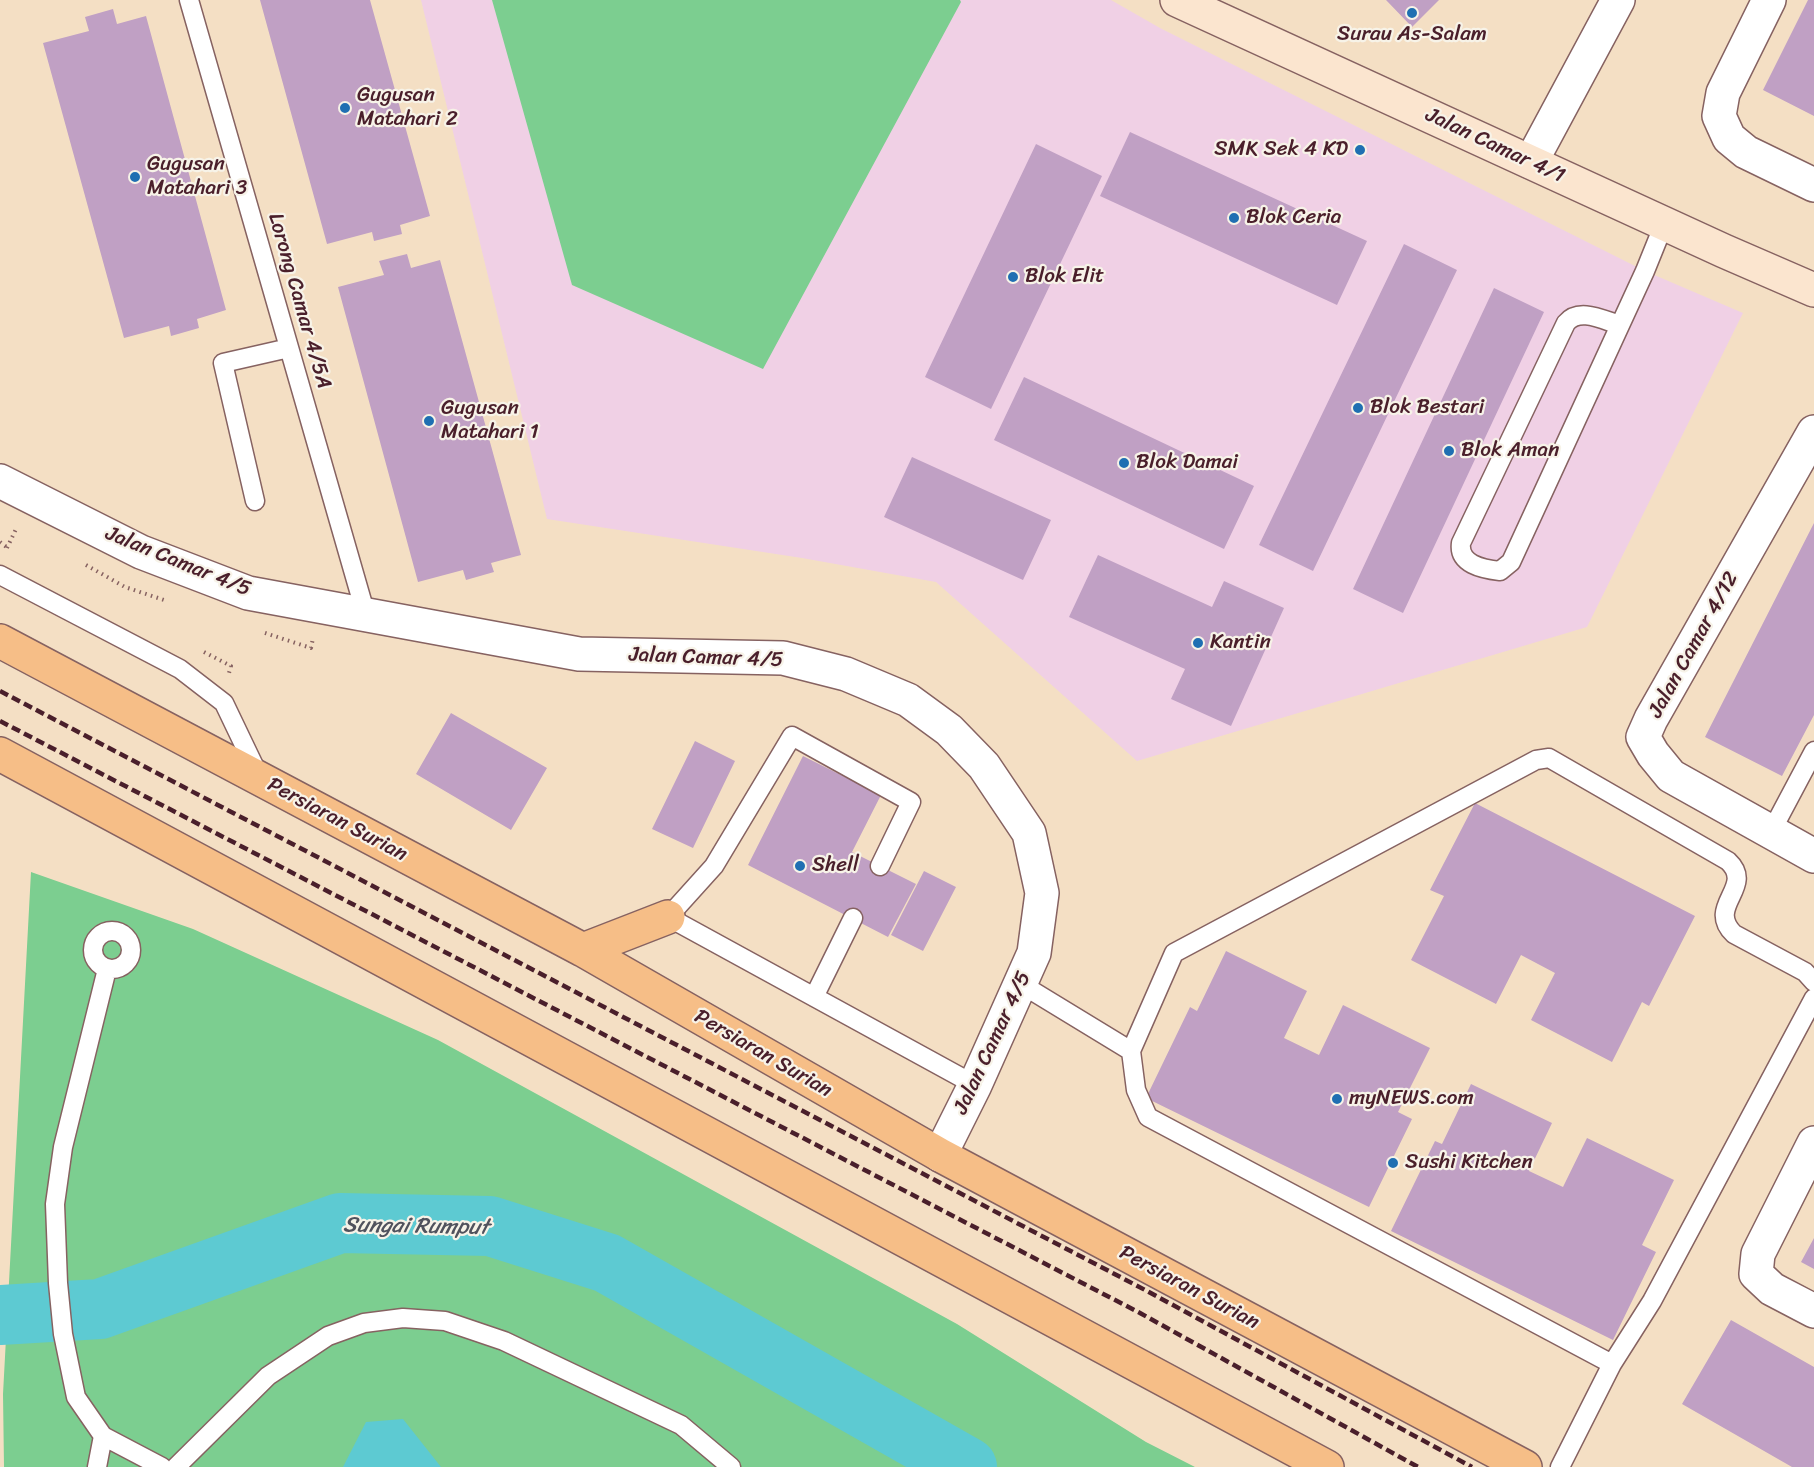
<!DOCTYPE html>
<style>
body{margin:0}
canvas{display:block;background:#f4dfc4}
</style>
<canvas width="1814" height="1467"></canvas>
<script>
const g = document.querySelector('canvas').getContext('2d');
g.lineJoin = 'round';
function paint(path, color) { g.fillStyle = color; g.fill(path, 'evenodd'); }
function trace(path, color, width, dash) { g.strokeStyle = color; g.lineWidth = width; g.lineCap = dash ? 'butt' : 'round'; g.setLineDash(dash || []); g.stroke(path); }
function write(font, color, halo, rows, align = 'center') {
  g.font = font + ' Sriracha,sans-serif'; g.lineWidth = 4.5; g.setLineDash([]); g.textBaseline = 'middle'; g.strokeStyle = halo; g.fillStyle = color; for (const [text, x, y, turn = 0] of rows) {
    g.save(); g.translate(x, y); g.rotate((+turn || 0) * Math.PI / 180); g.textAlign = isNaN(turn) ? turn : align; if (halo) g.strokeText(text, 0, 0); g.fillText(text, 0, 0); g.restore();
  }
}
const built = new Path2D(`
 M421,0h690l49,28 485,243 98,42 -156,314 -450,134 -201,-179 -134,-24 -255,-39z`);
const green = new Path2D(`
 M492,0h468l1,2 -198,367 -191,-84z
 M31,872l162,57 245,111 519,284 189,118 49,25h-1191l-1,-73z`);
const water = new Path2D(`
 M403,1419l38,48h-98l23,-45z`);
const river = new Path2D(`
 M0,1315l100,-6 240,-86 150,3 117,37 360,204`);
const building = new Path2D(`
 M260,0h110l60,216 -30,9 2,9 -28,7 -2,-9 -45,12z
 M1386,0h53l-27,27z
 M1808,0h6v116l-51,-26z
 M113,9l4,15 29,-8 80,294 -29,9 2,9 -28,8 -2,-10 -45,12 -81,-295 46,-12 -4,-14z
 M1130,132l237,109 -30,64 -237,-109z
 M1036,144l66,32 -111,233 -66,-32z
 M1404,244l53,26 -144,301 -54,-26z
 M407,254l4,14 29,-8 81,295 -30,8 3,9 -28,8 -3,-10 -45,12 -80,-295 46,-12 -5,-14z
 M1494,288l50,24 -141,301 -50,-24z
 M1024,377l230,109 -30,63 -230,-109z
 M912,457l139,63 -28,60 -139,-63z
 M1814,523v192l-32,61 -77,-39z
 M1098,555l114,52 12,-26 60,27 -53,118 -60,-27 14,-30 -116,-52z
 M451,713l96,55 -36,62 -95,-56z
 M695,741l40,20 -42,87 -41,-19z
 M803,756l78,39 -29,57 64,32 -28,53 -140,-72z
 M1475,803l220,113 -46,90 -7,-4 -30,60 -81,-42 24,-47 -34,-18 -25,49 -85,-44 33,-64 -14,-6z
 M924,871l32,16 -33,64 -32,-16z
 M1226,951l81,40 -23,47 35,17 24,-50 87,43 -32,64 14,7 -43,88 -223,-109 44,-91 7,4z
 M1471,1084l81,39 -23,48 34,16 24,-49 87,42 -32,65 14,7 -43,88 -222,-109 44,-90 7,3z
 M1814,1238v31l-13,-7z
 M1731,1320l83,47v100h-22l-110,-63z`);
const path = new Path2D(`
 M0,542l9,7
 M7,548l10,-21
 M86,565l39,22 39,13
 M265,633l46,15 2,-10
 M204,652l27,14 -2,7`);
const lane = new Path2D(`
 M189,0l177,615
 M1620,325c-17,-5 -41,-18 -54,-2l-105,220c-3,21 21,26 39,28l11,-9 134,-291 19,-47
 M255,501l-32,-138 66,-15
 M0,575l180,94 44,34 34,71
 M1771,832l43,-81
 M880,866l31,-64 -119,-66 -78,130 -46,51 307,168
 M93 950a19 19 0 1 1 38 0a19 19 0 1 1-38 0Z
 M107,969l-44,178 -8,57 3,79 5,51 13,63 27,39 59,31
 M1021,984l110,67
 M814,997l39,-79
 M1612,1364l-464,-247 -12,-27 -5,-39 43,-98 362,-193 13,-2 179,103c28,26 -23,45 6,73l71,38 9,10
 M97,1467l6,-31
 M176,1467l92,-91 60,-40 36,-13 39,-5 42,3 59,20 177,84 50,42
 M1560,1467l52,-103 40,-63 162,-303`);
const street = new Path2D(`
 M1769,0l-46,93 -4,23 10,22 17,14 68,33
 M1531,162l87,-162
 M1814,432l-163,287 -8,18 10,17 18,22 143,80
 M0,481l141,71 107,41 331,61 204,4 63,16 62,26 41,30 35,36 45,67 13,60 -8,60 -59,132 -35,70
 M1814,1143l-56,111 -2,20 16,15 42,22`);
const secondary = new Path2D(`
 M1177,0l547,251 90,39`);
const primary = new Path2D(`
 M0,641l583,309 357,205 585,312
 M0,754l1327,713
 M583,950l85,-33`);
const rail = new Path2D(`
 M0,691l1147,600 325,176
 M0,721l1140,592 278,154`);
const markers = [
 [1412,13,6,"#1f6fb2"],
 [345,108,6,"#1f6fb2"],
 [1360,150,6,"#1f6fb2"],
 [135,177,6,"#1f6fb2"],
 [1234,218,6,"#1f6fb2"],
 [1013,277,6,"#1f6fb2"],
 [1358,408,6,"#1f6fb2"],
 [429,421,6,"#1f6fb2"],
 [1449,451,6,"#1f6fb2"],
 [1124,463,6,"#1f6fb2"],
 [1198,643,6,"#1f6fb2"],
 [800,866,6,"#1f6fb2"],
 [1337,1099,6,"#1f6fb2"],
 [1393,1163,6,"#1f6fb2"]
];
const poiNames = [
 ["Surau As-Salam",1412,35,"center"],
 ["Gugusan",357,96],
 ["Matahari 2",357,120],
 ["SMK Sek 4 KD",1348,150,"right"],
 ["Gugusan",147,165],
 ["Matahari 3",147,189],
 ["Blok Ceria",1246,218],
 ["Blok Elit",1025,277],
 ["Blok Bestari",1370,408],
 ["Gugusan",441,409],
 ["Matahari 1",441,433],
 ["Blok Aman",1461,451],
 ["Blok Damai",1136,463],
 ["Kantin",1210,643],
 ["Shell",812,866],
 ["myNEWS.com",1349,1099],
 ["Sushi Kitchen",1405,1163]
];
const streetNames = [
 ["Jalan Camar 4/1",1495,146,25],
 ["Lorong Camar 4/5A",299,301,74],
 ["Jalan Camar 4/5",178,562,22],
 ["Jalan Camar 4/12",1694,645,-61],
 ["Jalan Camar 4/5",706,658,2],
 ["Persiaran Surian",337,820,28],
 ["Jalan Camar 4/5",993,1043,-65],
 ["Persiaran Surian",763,1054,30],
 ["Persiaran Surian",1189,1288,28]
];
const waterNames = [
 ["Sungai Rumput",416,1227,1]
];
paint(built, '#f0d0e5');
paint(green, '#7cce90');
paint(water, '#5dcad2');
trace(river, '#5dcad2', 60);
paint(building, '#c0a0c4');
trace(lane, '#866261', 21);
trace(street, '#866261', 36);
trace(secondary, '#866261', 36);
trace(primary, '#866261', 36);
trace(path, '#866261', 4, [1.5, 4.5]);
trace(lane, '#fff', 18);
trace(street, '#fff', 33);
trace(secondary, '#fbe5cf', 33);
trace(primary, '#f6be87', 33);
trace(rail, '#4a1f2b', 4.5, [9, 4.5]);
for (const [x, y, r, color] of markers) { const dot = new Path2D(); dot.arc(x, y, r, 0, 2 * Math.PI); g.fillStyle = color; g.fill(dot); trace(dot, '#f7f3e8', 2); }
write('21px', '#4a1f2b', '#f7f3e8', poiNames, 'left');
write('21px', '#4a1f2b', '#f7f3e8', streetNames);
write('italic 22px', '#50525d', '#f7f3e8', waterNames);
</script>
